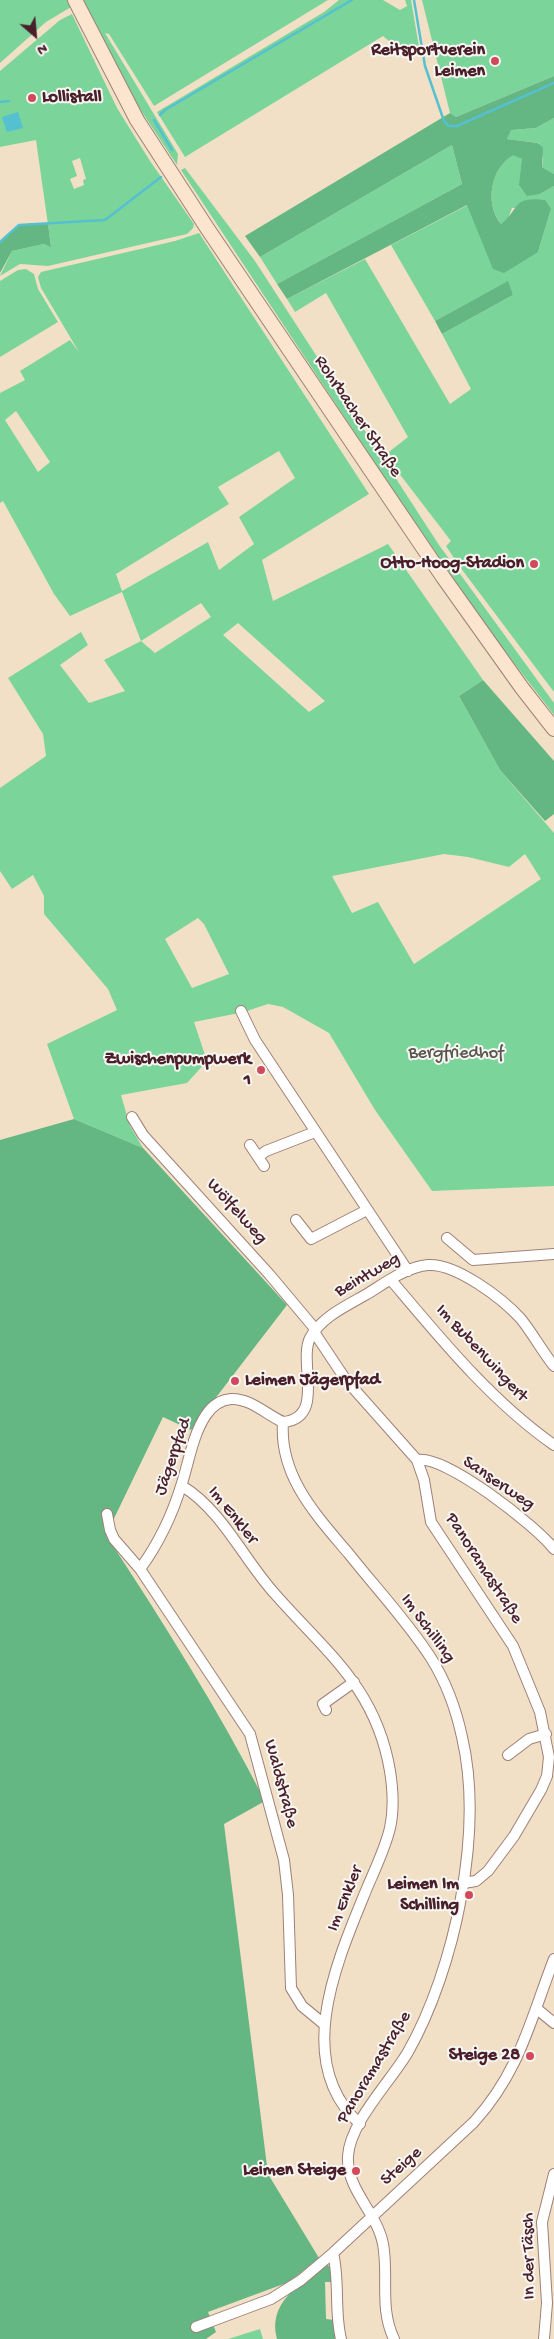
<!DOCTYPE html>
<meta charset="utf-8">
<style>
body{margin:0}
#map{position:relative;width:554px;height:2339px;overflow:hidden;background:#f2e0c6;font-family:"Gochi Hand",sans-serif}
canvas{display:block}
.north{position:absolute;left:10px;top:10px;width:50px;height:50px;-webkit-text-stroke:4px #f6f6f2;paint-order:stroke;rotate:153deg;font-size:14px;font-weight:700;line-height:20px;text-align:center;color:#4a1f2b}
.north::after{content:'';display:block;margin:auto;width:18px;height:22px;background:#4a1f2b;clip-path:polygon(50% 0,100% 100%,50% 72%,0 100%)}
</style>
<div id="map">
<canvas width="554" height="2339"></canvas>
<div class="north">N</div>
</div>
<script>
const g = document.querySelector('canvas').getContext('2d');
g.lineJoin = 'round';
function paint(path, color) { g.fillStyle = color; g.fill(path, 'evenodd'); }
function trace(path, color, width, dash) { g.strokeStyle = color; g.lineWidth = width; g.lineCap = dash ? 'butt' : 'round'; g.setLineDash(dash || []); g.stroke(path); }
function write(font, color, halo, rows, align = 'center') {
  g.font = font + ' "Gochi Hand",sans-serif'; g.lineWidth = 4; g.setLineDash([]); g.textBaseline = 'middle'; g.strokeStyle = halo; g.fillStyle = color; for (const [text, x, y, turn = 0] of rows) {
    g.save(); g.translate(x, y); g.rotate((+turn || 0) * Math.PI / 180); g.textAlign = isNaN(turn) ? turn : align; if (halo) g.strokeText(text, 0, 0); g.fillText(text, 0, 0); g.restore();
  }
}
const green = new Path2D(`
 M0,0h67l4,7 -25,15 -46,41z
 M81,0h247l-174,106 -45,-72 -4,-1 73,121 -1,11 -43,-65z
 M339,0h44l17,10 7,-4 -2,-6h6l8,47 -22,1 -14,-12 -198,121 -28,-45 167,-100z
 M422,0h132v76l-98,41 -6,-4z
 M72,14l45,94 33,53 44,63 -1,4 -6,6 -139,32 -28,-2 -20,12 12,-25 32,-7 7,2 -15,-106 -36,7v-76l60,-51zM80,158l6,21 -3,1 1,5 -10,4 -4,-10 7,-3 -5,-15z
 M554,118v56l-12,-7 1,-8 -4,-16 -32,-4 3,-9 26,-2z
 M452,145l10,39 -185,100 -17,-27z
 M513,154l9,5v10l18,25 14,-8v506l-94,-125 -14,-21 5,-5 -66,-86 23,-18 -82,-144 -31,19 -8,-13 78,-40 85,145 21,-15 -29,-55 71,-39 -6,-13 -72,39 -44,-76 77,-40 70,47 13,-43 -39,-1 -4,10 -7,6c-17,-22 -10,-55 12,-70z
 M185,168l70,93 184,284 115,158v12l-63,-82 -105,-153 -205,-310z
 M199,233l170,261 -107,66 11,41 115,-57 95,136 -24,16 41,74 54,63v353l-122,5 -57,-81 -46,-77 -46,-26 -15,-3 -24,8 -50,10 13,39 -20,22 -66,12 9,31 13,22 -69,-29 -27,-75 70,-34 -9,-21 -64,-75v-18l-11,-21 -21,14 -12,-18v-83l46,-32 -3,-22 -35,-56 73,-46 7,13 -28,20 29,38 36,-12 -21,-31 37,-19 -19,-49 -52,24 -16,-22 -51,-93 -3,2v-110l25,-13 -5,-9 50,-31 9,12 -38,-64 -3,-11 3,-5 134,-31zM16,411l34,51 -12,10 -33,-52zM279,451l16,27 -56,39 15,27 -35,26 -11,-28 -86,49 -6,-17 113,-70 -11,-17zM201,603l10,14 -56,36 -14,-12zM238,623l87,78 -16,11 -86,-77zM444,854l24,3 41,10 16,-13 16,25 -127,85 -36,-62 -26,11 -20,-37zM198,918l6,6 25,50 -37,14 -27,-49z
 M26,269l8,5 4,15 20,33 -58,35v-76l18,-11z
 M260,2329l3,10h-35z`);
const forest = new Path2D(`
 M554,76v42l-18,10 -25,2 -4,9 31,4 5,5 -1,19 12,7v12l-14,8 -13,2 -8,-11 3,-26 -9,-4c-22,13 -29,48 -12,69 19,-15 11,-28 44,-24l6,9 -13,43 -34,21 -11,-4 -26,-64 -180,94 -10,-15 185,-100 -10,-39 -192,112 -15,-21 205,-123 6,4z
 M48,224l3,23 -7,-3 -32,7 -12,22v-31l19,-17z
 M508,281l5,14 -71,39 -7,-13z
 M483,680l71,81v53l-9,7 -45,-51 -41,-74z
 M74,1119l69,29 144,157 -96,125 -28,-13 -57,118c57,87 112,174 159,266l-41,23 44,350 51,84 -30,24 -81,30 8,20 -10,7h-206v-1199z
 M326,2264l6,4 1,14h-8l1,37 8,1 1,19h-58c-10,-37 24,-55 49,-75z`);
const water = new Path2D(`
 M18,112l5,16 -16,4 -5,-15z`);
const stream = new Path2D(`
 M414,0l11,66 19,55 5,5h8l97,-43
 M0,102l9,-1
 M160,115l5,-5 187,-110
 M154,120l18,30
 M0,242l19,-17 86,-5 56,-43`);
const minor = new Path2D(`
 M241,1011l14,29 153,231
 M132,1117l11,18 126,139 47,56
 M250,1145l14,21
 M258,1157l8,-6 49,-19
 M296,1220l15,19 56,-29
 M447,1238l26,22 81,-6
 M391,1280c49,58 100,121 163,165
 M314,1332l32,48 71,80 7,20 7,42 82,124 27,66 9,45 -2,19 -6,14 -27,46 -26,35 -12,10 -13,2
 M283,1422c-4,54 33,93 66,132 27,34 58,67 82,104 15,24 25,51 31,79 22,94 -7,232 -54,315 -17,29 -58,70 -60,104 -2,34 29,56 35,88 6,32 -4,64 11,95
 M417,1460c28,-6 119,66 137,89
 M182,1486c40,24 62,74 93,108 52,59 101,94 115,177 3,19 4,39 0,57 -5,21 -15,41 -23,60 -29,71 -76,174 -7,236
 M107,1514l3,16 4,9 26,30 110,165 34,126 4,35 3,93 11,18 23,19
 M140,1569c19,-26 33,-56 42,-86 7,-22 11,-49 24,-68 6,-9 14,-15 25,-16 19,-1 36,16 52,23 43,-4 15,-60 27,-84 11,-21 38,-33 57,-44 18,-11 39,-27 61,-29 28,-2 75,34 93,54 12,15 21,32 33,47
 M326,1710l-3,-6 31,-22
 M508,1755l21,-16 17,-5
 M537,2009l17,14
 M333,2253c7,29 1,58 8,86
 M196,2327l75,-28 30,-19 32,-27 141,-131c46,-51 56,-101 80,-163
 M544,2339l3,-36 -5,-81 12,-48`);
const secondary = new Path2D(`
 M75,0l62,120 70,108 236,349 79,111 32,41`);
const markers = [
 [495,61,5,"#d1495b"],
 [32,98,5,"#d1495b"],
 [534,564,5,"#d1495b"],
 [261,1070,5,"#d1495b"],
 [235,1381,5,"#d1495b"],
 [469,1895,5,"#d1495b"],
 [530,2056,5,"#d1495b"],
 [356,2171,5,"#d1495b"]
];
const poiNames = [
 ["Reitsportverein",485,51],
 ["Leimen",485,72],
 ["Lollistall",42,98,"left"],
 ["Otto-Hoog-Stadion",524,564],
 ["Zwischenpumpwerk",251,1060],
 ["1",251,1081],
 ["Leimen Jägerpfad",245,1381,"left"],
 ["Leimen Im",459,1885],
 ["Schilling",459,1906],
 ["Steige 28",520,2056],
 ["Leimen Steige",346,2171]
];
const streetNames = [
 ["Rohrbacher Straße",357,417,56],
 ["Wölfelweg",236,1212,48],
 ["Beintweg",368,1276,-30],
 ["Im Bubenwingert",481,1354,47],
 ["Jägerpfad",174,1457,-71],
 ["Sanserweg",498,1484,34],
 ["Im Enkler",232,1516,51],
 ["Panoramastraße",483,1569,57],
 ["Im Schilling",427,1629,54],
 ["Waldstraße",280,1784,75],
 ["Im Enkler",346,1899,-68],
 ["Panoramastraße",375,2068,-59],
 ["Steige",402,2167,-42],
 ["In der Täsch",530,2256,-91]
];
const parkNames = [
 ["Bergfriedhof",456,1054]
];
paint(green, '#7bd59b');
paint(forest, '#64b683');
paint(water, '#55c0cf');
trace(stream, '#55c0cf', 2.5);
trace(minor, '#9e8078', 12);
trace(secondary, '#9e8078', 16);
trace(minor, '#fff', 10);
trace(secondary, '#fce5cf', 14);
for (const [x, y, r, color] of markers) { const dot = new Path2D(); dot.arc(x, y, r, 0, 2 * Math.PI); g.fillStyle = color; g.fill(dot); trace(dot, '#f6f6f2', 2); }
write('bold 18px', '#4a1f2b', '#f6f6f2', poiNames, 'right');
write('18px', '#4a1f2b', '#f6f6f2', streetNames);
write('18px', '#59564d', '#f6f6f2', parkNames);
</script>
